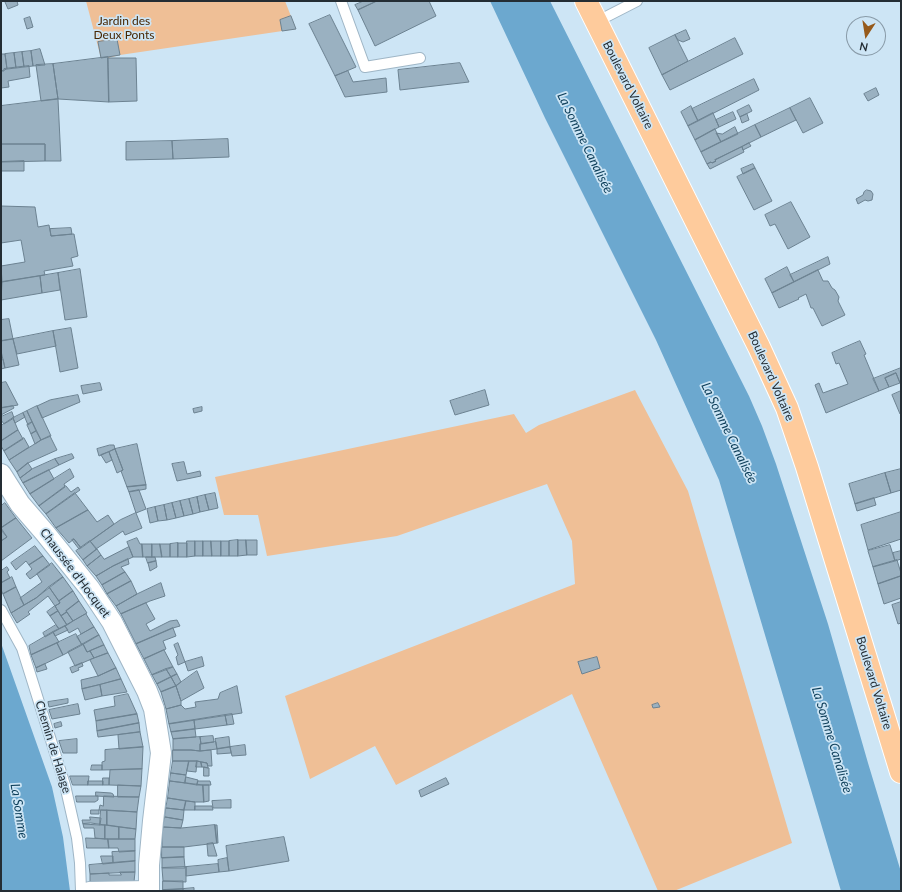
<!DOCTYPE html>
<meta charset="utf-8">
<style>
body{margin:0}
#map{position:relative;width:902px;height:892px;overflow:hidden;background:#cde5f5;font-family:Lato,sans-serif}
canvas{display:block}
.frame{position:absolute;inset:0;border:2px solid #242d34;pointer-events:none}
.north{position:absolute;left:846px;top:16px;width:40px;height:40px;box-sizing:border-box;background:#cde5f5;border:1px solid #899ba8;border-radius:50%;rotate:192deg;font-size:11px;font-weight:700;line-height:16px;text-align:center;color:#242d34}
.north::after{content:'';display:block;margin:auto;width:14px;height:18px;background:#965a1b;clip-path:polygon(50% 0,100% 100%,50% 72%,0 100%)}
</style>
<div id="map">
<canvas width="902" height="892"></canvas>
<div class="frame"></div>
<div class="north">N</div>
</div>
<script>
const g = document.querySelector('canvas').getContext('2d');
g.lineJoin = 'round';
function paint(path, color) { g.fillStyle = color; g.fill(path, 'evenodd'); }
function trace(path, color, width, dash) { g.strokeStyle = color; g.lineWidth = width; g.lineCap = dash ? 'butt' : 'round'; g.setLineDash(dash || []); g.stroke(path); }
function write(font, color, halo, rows, align = 'center') {
  g.font = font + ' Lato,sans-serif'; g.lineWidth = 3.5; g.setLineDash([]); g.textBaseline = 'middle'; g.strokeStyle = halo; g.fillStyle = color; for (const [text, x, y, turn = 0] of rows) {
    g.save(); g.translate(x, y); g.rotate((+turn || 0) * Math.PI / 180); g.textAlign = isNaN(turn) ? turn : align; if (halo) g.strokeText(text, 0, 0); g.fillText(text, 0, 0); g.restore();
  }
}
const green = new Path2D(`
 M86,1h199l11,28 -176,26 -12,3h-7z
 M635,390l53,101 104,352 -118,48h-16l-86,-197 -176,91 -21,-39 -65,33 -25,-83 290,-112 -3,-43 -25,-57 -150,52 -130,20 -9,-41h-34l-9,-38 299,-63 12,19 13,-8z`);
const water = new Path2D(`
 M490,1h60l199,395 13,30 14,38 52,160 40,139 33,109v19h-60l-122,-411 -63,-140 -111,-222z
 M1,643l51,144 11,50 7,54h-69z`);
const building = new Path2D(`
 M7,1h10l1,4 -10,4 -3,-7z
 M364,1h13l-19,9 -3,-5z
 M377,1h52l7,15 -61,30 -17,-36z
 M330,15l26,52 -21,9 -26,-52z
 M291,16l5,13 -14,2 -2,-11z
 M30,17l3,10 -6,2 -3,-10z
 M686,30l4,9 -7,3 -5,-2 -3,-5z
 M675,35l13,26 -26,14 -13,-27z
 M735,38l8,16 -73,36 -8,-15z
 M117,39l3,16 -19,3 -3,-16z
 M40,49l5,16 -12,1 -2,-15z
 M31,51l2,15 -9,1 -2,-15z
 M22,52l2,15 -8,1 -2,-15z
 M14,53l2,15 -9,1 -2,-15z
 M1,54h4l2,15 -6,2z
 M108,57l1,45 -51,-3 -5,-35z
 M108,58h28l1,43 -28,1z
 M460,63l9,19 -69,8 -2,-20z
 M53,64l5,35 -17,2 -5,-36z
 M29,66l1,11 -22,4 1,6 -8,1v-17h3v-2z
 M348,71l5,11 33,-4 1,14 -42,5 -10,-21z
 M754,79l5,11 -61,31 -6,-12z
 M876,88l3,7 -11,6 -4,-7z
 M810,98l13,25 -20,10 -13,-25z
 M58,99l3,62h-16v-17h-44v-38z
 M749,105l3,6 -12,6 -3,-6z
 M691,106l7,15 -10,5 -7,-14z
 M790,108l6,12 -35,17 -6,-12z
 M733,112l3,7 -17,8 -3,-7z
 M713,113l6,14 -24,13 -7,-14z
 M747,114l2,6 -7,3 -2,-6z
 M755,125l6,12 -46,23 1,1 -4,2 -1,-1 -4,2 -6,-12z
 M735,127l3,7 -17,8 -5,-9 6,1z
 M715,129l6,13 -20,10 -6,-12z
 M228,139l1,18 -56,2 -1,-18z
 M172,141l1,18 -47,1v-18z
 M749,143l2,3 -8,4 -1,-3z
 M1,144h44v17l-44,1z
 M742,147l2,5 -34,17 -3,-5 4,-2 1,1 4,-2 -1,-1z
 M24,161v10h-23v-9z
 M753,164l2,4 -12,6 -2,-5z
 M755,168l17,33 -18,9 -17,-33z
 M867,190l4,1 2,3 -1,6 -4,1 -3,-1 -7,4 -2,-5 7,-4 1,-3z
 M791,202l19,35 -22,12 -13,-25 -5,2 -5,-11z
 M1,206l34,1 3,20 11,-2 2,11 23,-2 4,22 -7,2 2,8 -29,5 1,4 -43,7 -1,-16 24,-4 -4,-22 -20,3z
 M71,228l1,6 -21,2 -1,-7z
 M828,257l2,7 -36,18 -4,-7z
 M787,267l7,15 -22,11 -7,-14z
 M80,269l7,48 -22,3 -7,-47z
 M818,270l5,11h5l4,7 3,2 4,7 -1,4 7,14 -23,11 -9,-18h-2l-5,-14 -8,4 1,1 -20,9 -7,-15z
 M58,273l2,17 -18,3 -2,-17z
 M40,276l2,17 -41,7 1,-18z
 M9,319l4,20 -12,2v-21z
 M71,328l7,40 -18,4 -7,-41z
 M53,331l3,15 -39,8 -4,-15z
 M13,339l6,26 -14,3 -4,-17v-10z
 M860,341l6,13 -2,1 15,36 -53,22 -11,-28 4,-2 4,10 25,-9 -9,-21 -3,1 -4,-11z
 M1,359h2l2,9 -4,1z
 M901,368v14l-1,1 -4,-10 -11,5 4,9 -10,4 -6,-12z
 M896,373l4,10 -11,4 -4,-9z
 M6,382l12,23 -17,3v-25z
 M100,383l2,7 -19,4 -2,-8z
 M485,390l4,15 -34,10 -5,-14z
 M901,391v23h-1l-8,-19z
 M78,395l2,7 -38,16 -5,-12 13,-6z
 M13,406l1,2 -13,7v-7z
 M37,406l14,30 -10,4 -14,-29z
 M202,407v4l-8,2 -1,-4z
 M27,411l5,11 -4,3 -5,-12z
 M12,412l2,6 -10,6 -3,-4v-3z
 M23,413l2,4 -10,6 -2,-5z
 M13,418l5,12 -17,11v-15z
 M32,422l4,9 -5,3 -4,-9z
 M18,430l5,9 -19,12 -3,-5v-5z
 M36,431l5,9 -6,4 -4,-10z
 M50,436l7,14 -29,13 -11,9 -8,-12 32,-20z
 M24,438l5,9 -20,13 -5,-9z
 M137,444l9,41 -19,2 -6,-16 2,-1 -8,-21z
 M110,445h4l1,4 -16,7 -2,-7z
 M115,449l8,21 -6,3 -8,-21z
 M109,452l3,8 -6,3 -5,-8z
 M72,454l2,4 -15,7 -4,-6z
 M55,459l4,6 -36,18 -3,-5 12,-9z
 M184,462l3,12 13,-3 1,5 -24,5 -5,-17z
 M28,463l4,6 -12,9 -3,-6z
 M70,469l4,8 -10,7 1,3 -26,19 -9,-12z
 M901,469v21l-10,3 -6,-20z
 M49,470l5,9 -24,15 -7,-11z
 M885,473l6,20 -36,11 -6,-20z
 M146,485v4l-17,3 -2,-5z
 M66,486l5,6 7,-5 2,3 -34,24 -7,-8z
 M139,490l7,19 -10,4 -7,-21z
 M75,493l13,17 -32,18 -10,-14z
 M215,493l3,15 -9,2 -4,-15z
 M205,495l4,15 -9,2 -3,-15z
 M197,497l3,15 -7,2 -4,-15z
 M874,498l2,7 -19,6 -2,-7z
 M189,499l4,15 -9,2 -4,-15z
 M180,501l4,15 -8,2 -4,-15z
 M5,503l11,15 -15,10v-22z
 M172,503l4,15 -9,2 -3,-15z
 M164,505l3,15 -9,1 -3,-14z
 M155,507l3,14 -8,2 -3,-14z
 M88,510l9,12 11,-7 6,9 -33,24 -7,-9 -5,4 -13,-15z
 M901,512v27l-33,11 -7,-25z
 M136,513l6,15 -17,7 -2,-4 -27,18 -6,-8 30,-21z
 M16,518l16,20 -31,23v-20l6,-4 -6,-9z
 M1,530l6,7 -6,4z
 M137,538l3,6h2l1,13h-10l-6,-15z
 M74,539l7,9 -2,1 -7,-9z
 M238,540v16h-9v-15z
 M238,540h8l1,15 -9,1z
 M246,540h11v15h-10z
 M90,541l7,8 -14,11 -7,-9z
 M187,541h8v15l-8,1z
 M195,541h8v15h-8z
 M203,541h8l1,15h-9z
 M211,541h10v15h-9z
 M221,541h8v15h-8z
 M178,543v14h-8v-13z
 M178,543h9v14h-9z
 M142,544h10v13h-9z
 M152,544h8l2,13h-10z
 M160,544h10v13h-8z
 M890,545l5,16 -22,6 -5,-16z
 M35,546l8,10 -14,9 -3,-4 -10,9 -5,-7z
 M129,547l4,10 -20,9 -17,10 -9,-10 14,-11 3,4z
 M97,549l4,6 -14,11 -4,-6z
 M901,551v8l-6,2 -2,-8z
 M43,556l7,9 -20,14 -4,-5 6,-5 -3,-4z
 M146,557h9l1,4 -8,2z
 M128,559l1,5 -8,3 4,5 -23,13 -6,-9 17,-10z
 M897,560l4,13v3l-23,8 -5,-17z
 M156,561l1,6 -7,4 -2,-8z
 M52,563l11,14 -27,21 -12,7 -4,-7 22,-16 -5,-8z
 M7,567l2,3 -2,2 3,6 -9,5v-12z
 M125,572l6,9 -24,13 -5,-9z
 M901,576v22l-17,6 -6,-20z
 M12,577l4,10 -13,7 -2,-4v-7z
 M63,577l10,14 -14,10 -10,-14z
 M131,581l6,13 -21,12 -9,-12z
 M161,583l4,13 -15,5 -29,13 -5,-8 21,-12z
 M16,587l8,18 -13,8 -8,-19z
 M49,587l11,16 -5,3 -7,-10 -20,16 2,2 -13,9 -6,-10 25,-15z
 M73,591l6,10 -13,10 1,1 -6,4 -6,-10 5,-3 -1,-2z
 M79,601l8,12 -14,8 -7,-10z
 M901,602v21l-3,1 -6,-19z
 M146,603l9,16 -9,5 4,7 20,-10 7,-1 3,6 -7,2 -37,16 -15,-30z
 M55,606l3,5 -8,5 -3,-4z
 M58,611l9,14 -8,4 -9,-13z
 M67,612l6,9 -6,4 -6,-9z
 M86,614l8,13 -13,7 -3,-6 -9,5 -4,-7z
 M56,625l3,4 -14,8 -2,-4z
 M65,626l3,4 -13,6 -2,-4z
 M94,627l5,8 -17,10 -5,-8z
 M173,628l3,8 -13,5 3,8 -22,10 -8,-15z
 M53,632l6,10 -28,13 -2,-9z
 M76,634l6,11 -19,10 -6,-12z
 M99,635l5,10 -17,7 -4,-8z
 M57,643l6,12 -27,13 -5,-13z
 M178,643l7,19 -7,3 -2,-8 2,-2 -4,-10z
 M83,644l4,8 3,-1 4,7 -19,8 -7,-14z
 M104,645l4,8 -14,5 -4,-7z
 M164,650l9,17 -21,8 -8,-16z
 M108,653l8,15 -18,8 -8,-16z
 M202,657l2,9 -16,5 -3,-9z
 M597,657l3,11 -18,6 -4,-12z
 M82,663l1,3 -5,2 1,2 -7,3 -2,-5z
 M45,664l2,5 -10,3 -1,-4z
 M173,667l4,7 -6,3 -5,-8z
 M116,668l5,11 -39,10 -1,-9 17,-4z
 M166,669l5,8 -14,7 -5,-9z
 M197,671l7,17 -23,13 -5,-15z
 M177,674l4,8 -5,4 -5,-9z
 M171,677l5,9 -15,6 -4,-8z
 M121,679l6,13 -25,4 -2,-11z
 M100,685l2,11 -17,4 -3,-11z
 M176,686l5,15v4l-15,4 -5,-17z
 M237,686l5,27 -73,11 -3,-15 15,-4 4,4 11,-2 -1,-5 23,-3 2,-6z
 M128,694l9,20 -41,7 -2,-11 21,-4 -1,-9z
 M68,699v4l-19,4 -1,-5z
 M658,703l2,4 -7,1 -1,-3z
 M78,704l2,10 -28,5 -3,-9z
 M137,714l2,9 -42,8 -1,-10z
 M232,714l2,10 -7,1 -2,-10z
 M225,715l2,10 -32,4 -1,-9z
 M194,720l1,9 -24,3 -2,-8z
 M61,722l1,4 -7,2 -1,-4z
 M139,723l1,9 -42,5 -1,-6z
 M195,729l1,8 -23,2 -2,-7z
 M140,732l3,15 -24,2 -1,-14z
 M213,736l1,6 -13,2 -1,-7z
 M200,737l1,7h-1v7l-9,-1h-18v-11z
 M229,737l1,10 -13,2 -2,-10z
 M77,739v14h-14l-4,-12z
 M216,742l1,7 -17,2v-7z
 M245,745l1,10 -14,1 -2,-9z
 M143,747l-1,22 -40,1v-8l3,-1v-11z
 M230,747l1,6 -14,1v-5z
 M173,750h18l9,1 11,-1 1,16h-4l-1,-3 -10,-2h-24z
 M173,761h16l-3,14 -15,-2z
 M189,761h8l-1,11 -9,-1z
 M197,761l4,1 1,5h-6z
 M201,762l6,1 1,5 -6,-1z
 M92,765h10v5h-11z
 M204,767l5,1v8h-5z
 M142,769l-1,17 -32,-1 1,-15z
 M171,773l15,2 -1,8 -15,-2z
 M70,776h19l-1,9h-15z
 M186,777l12,3 -1,5 -12,-2z
 M103,778h6v7h-6z
 M446,778l3,6 -28,13 -2,-6z
 M88,781h15v4h-15z
 M170,781l33,4 1,17h-9l-27,-4z
 M198,781h12l1,4h-14z
 M118,785l23,1 -2,11h-21z
 M203,785h6v16l-5,1z
 M96,792l15,1 2,1 1,3 -18,-1z
 M76,796h22v4l-3,2h-18z
 M104,796l35,1 -2,15 -38,-2 1,-5 3,1z
 M168,798l18,3 -2,9 -18,-2z
 M231,800v8h-18l-1,-7z
 M186,801l9,1v8h-11z
 M195,806h17l1,4h-18z
 M166,808l18,2 -1,10 -18,-3z
 M91,810h8v4h-8z
 M101,810h6v15h-7z
 M107,810l30,2 -1,17 -29,-4z
 M90,817l11,1 -1,7 -17,-1 -1,-4h8z
 M165,817l18,3 -2,8 -18,-1z
 M91,823l14,2v14l-10,-1 -1,-10h-10l-1,-4z
 M105,825l14,2v12h-14z
 M215,825h2l1,18h-1z
 M215,825l2,18 -33,4h-22v-11l1,-9 18,1z
 M119,827l17,2 -1,10h-16z
 M284,837l5,24 -60,10 -3,-25z
 M86,838l22,1 1,9h-22z
 M108,839h27v12l-16,1 -1,-4h-9z
 M213,843l4,13h-9l-1,-12z
 M162,847h22v10l-22,1z
 M135,851v10l-22,2 -1,-11z
 M101,856h12v7l-10,1z
 M184,857l1,11h-23v-10z
 M227,858l2,13 -10,1 -1,-12z
 M135,861v11l-45,2 -1,-9z
 M218,864l1,8 -33,4v-9z
 M186,867v15l-23,-1 -1,-13z
 M120,872h15l-1,10 -44,2v-10l19,-1v2h12z
 M163,881h20v8l-20,1z
 M194,888v3h-11v-2z
 M183,889v2h-20v-1z`);
const lane = new Path2D(`
 M341,1l24,66 55,-9
 M596,22l41,-21
 M1,610l21,38 43,137 12,53 3,25 1,28
 M81,890l8,-3 60,-1`);
const street = new Path2D(`
 M1,474l19,30 25,29 45,56 22,33 35,69 7,18 4,25 3,19 -8,68 -4,44v26`);
const primary = new Path2D(`
 M586,1l173,346 28,61 20,59 94,305`);
const parkNames = [
 ["Jardin des",124,21],
 ["Deux Ponts",124,35]
];
const streetNames = [
 ["Boulevard Voltaire",628,85,63],
 ["Boulevard Voltaire",771,376,66],
 ["Chaussée d'Hocquet",75,573,53],
 ["Boulevard Voltaire",874,683,73],
 ["Chemin de Halage",53,747,73]
];
const waterNames = [
 ["La Somme Canalisée",585,143,64],
 ["La Somme Canalisée",729,433,64],
 ["La Somme Canalisée",832,740,73],
 ["La Somme",19,811,81]
];
paint(green, '#efbf96');
paint(water, '#6ca8cf');
paint(building, '#9ab1c1');
trace(building, '#6c8291', 1);
trace(lane, '#9fb6c6', 12);
trace(street, '#9fb6c6', 22);
trace(primary, '#fff', 24);
trace(lane, '#fff', 10);
trace(street, '#fff', 20);
trace(primary, '#fecb9c', 22);
write('12px', '#482703', '#cde5f5', parkNames);
write('12px', '#242d34', '#cde5f5', streetNames);
write('italic 13px', '#0d3e59', '#cde5f5', waterNames);
</script>
